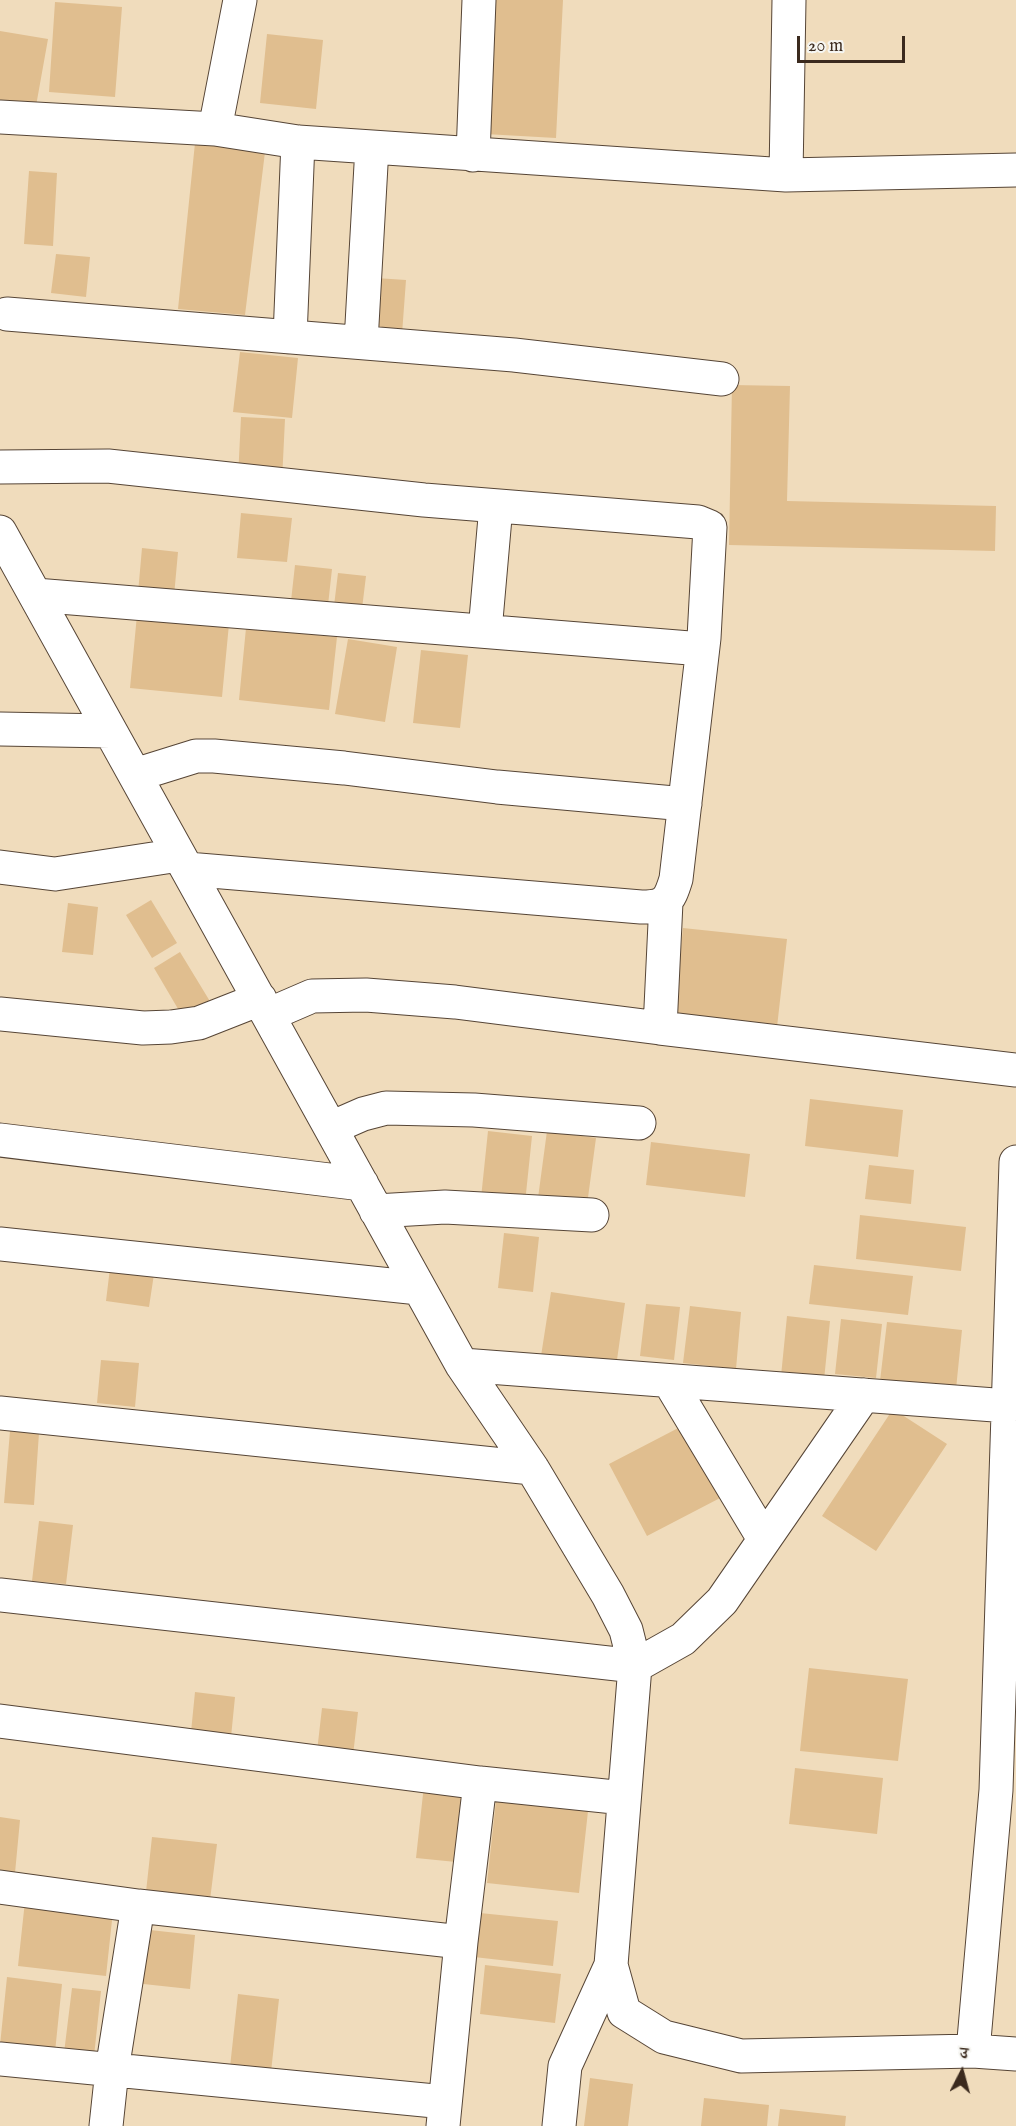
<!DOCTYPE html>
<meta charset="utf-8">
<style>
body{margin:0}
#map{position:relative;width:1016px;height:2126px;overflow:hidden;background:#f0dcbc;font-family:"IM FELL English","Noto Serif Devanagari",serif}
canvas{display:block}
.north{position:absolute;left:932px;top:2042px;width:60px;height:60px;-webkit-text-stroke:4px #f6f6f2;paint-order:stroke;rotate:6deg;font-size:16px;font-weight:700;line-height:24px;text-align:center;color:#3b2a1e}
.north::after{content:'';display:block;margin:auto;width:21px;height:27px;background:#3b2a1e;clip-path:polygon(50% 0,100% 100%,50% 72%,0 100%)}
.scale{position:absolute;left:797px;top:36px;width:108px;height:27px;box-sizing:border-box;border:3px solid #3b2a1e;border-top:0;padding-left:8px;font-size:18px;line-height:21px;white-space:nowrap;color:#3b2a1e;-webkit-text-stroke:4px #f6f6f2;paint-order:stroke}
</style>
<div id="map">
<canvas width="1016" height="2126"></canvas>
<div class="north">उ</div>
<div class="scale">20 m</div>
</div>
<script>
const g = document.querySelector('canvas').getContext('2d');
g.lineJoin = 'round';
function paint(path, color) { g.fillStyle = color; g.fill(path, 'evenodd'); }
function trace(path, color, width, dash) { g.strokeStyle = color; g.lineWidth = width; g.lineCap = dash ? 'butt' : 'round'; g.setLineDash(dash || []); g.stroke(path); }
const building = new Path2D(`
 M492,0h71l-7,138 -71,-4z
 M55,2l67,5 -7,90 -66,-5z
 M0,31l48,8 -12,67 -36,-6z
 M267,34l56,6 -7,69 -56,-6z
 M195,143l70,9 -20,163 -67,-6z
 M29,171l28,2 -4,73 -29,-2z
 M56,254l34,3 -4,40 -35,-4z
 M376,278l30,2 -4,54 -31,-3z
 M240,352l58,6 -6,60 -59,-6z
 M732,385l58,1 -3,115 209,5 -1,45 -266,-6z
 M241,417l44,2 -3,62 -44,-3z
 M241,513l51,5 -5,44 -50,-4z
 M142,548l36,4 -4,44 -36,-3z
 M295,565l37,4 -5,45 -37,-4z
 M338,573l28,3 -5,41 -28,-3z
 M137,615l92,9 -7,73 -92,-9z
 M246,628l91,9 -8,73 -90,-10z
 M348,639l49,8 -12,75 -50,-8z
 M421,650l47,5 -8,73 -47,-5z
 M151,900l26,43 -25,15 -26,-43z
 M68,903l30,4 -5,48 -31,-3z
 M683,928l104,11 -10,88 -103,-11z
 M180,952l31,51 -27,16 -30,-51z
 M810,1099l93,11 -5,47 -93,-11z
 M488,1131l44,5 -7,67 -44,-5z
 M547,1131l49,7 -9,67 -49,-7z
 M651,1142l99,12 -5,43 -99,-12z
 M869,1165l45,5 -3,34 -46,-5z
 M860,1215l106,12 -5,44 -105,-12z
 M504,1233l35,4 -6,55 -35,-4z
 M814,1265l99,11 -5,39 -99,-11z
 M110,1268l44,6 -5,33 -43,-6z
 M551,1292l74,11 -9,64 -75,-11z
 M646,1304l34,3 -6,53 -34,-4z
 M690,1306l51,6 -5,57 -53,-6z
 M787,1316l43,5 -6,59 -43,-4z
 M841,1319l41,5 -6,54 -41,-4z
 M887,1322l75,8 -6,59 -76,-8z
 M101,1360l38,3 -4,44 -38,-4z
 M893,1409l54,35 -71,107 -54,-35z
 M684,1425l38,72 -75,39 -38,-72z
 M10,1431l29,2 -5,72 -30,-2z
 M39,1521l34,4 -7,59 -34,-3z
 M809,1668l99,11 -10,82 -98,-10z
 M195,1692l40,5 -5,50 -40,-5z
 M322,1708l36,4 -6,52 -36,-4z
 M795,1768l88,10 -6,56 -88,-10z
 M424,1785l50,5 -8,73 -50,-5z
 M496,1801l92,10 -9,82 -92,-10z
 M0,1817l20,3 -5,53 -15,-1z
 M152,1837l65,7 -8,64 -64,-7z
 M25,1901l88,10 -7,65 -88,-10z
 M480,1913l78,8 -5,45 -79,-9z
 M141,1929l54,6 -5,54 -56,-6z
 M485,1965l76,9 -6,49 -75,-9z
 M7,1977l55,7 -7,68 -55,-7z
 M72,1988l29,3 -7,65 -30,-3z
 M238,1994l41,5 -8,73 -41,-5z
 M590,2078l43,6 -5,42h-44z
 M704,2098l65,7 -2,21h-66z
 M780,2109l66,7 -1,10h-67z`);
const minor = new Path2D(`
 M0,117l215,12 83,13 488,33 230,-5
 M215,129l25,-129
 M473,155l6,-155
 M786,175l3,-175
 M7,314l507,41 208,24
 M290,337l8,-195
 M361,342l11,-195
 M0,467l108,-1 316,34 274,22 12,5 -6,111 -28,241c-7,23 -11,28 -35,28l-454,-38
 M0,532l462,833 70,103 76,127 18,35 9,36 -24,299 13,47 40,25 77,19 232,-5 43,3
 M35,595l667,54
 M485,631l11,-125
 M0,729l110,2
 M135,775l61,-19h18l130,12 153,19 188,17
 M0,867l55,7 124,-19
 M0,1014l143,14 28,-1 28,-4 61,-24
 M268,1015l44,-19 54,-1 89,7 205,26 6,-126
 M660,1028l356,42
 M331,1128l32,-14 23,-6 88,2 165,13
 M0,1140l362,44
 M376,1211l69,-4 147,8
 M0,1244l419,44
 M462,1365l546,41
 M669,1381l95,158
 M0,1413l532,55
 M0,1595l635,71 48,-27 39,-38 142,-206
 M0,1721l480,62 144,15
 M0,1887l138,19 323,36
 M973,2051l23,-261 20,-628
 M0,2059l445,43
 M106,2126l6,-56 26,-164
 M443,2126l18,-184 19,-159
 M559,2126l6,-60 46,-101`);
paint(building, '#e0be8f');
trace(minor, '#564536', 35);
trace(minor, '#fff', 33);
</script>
